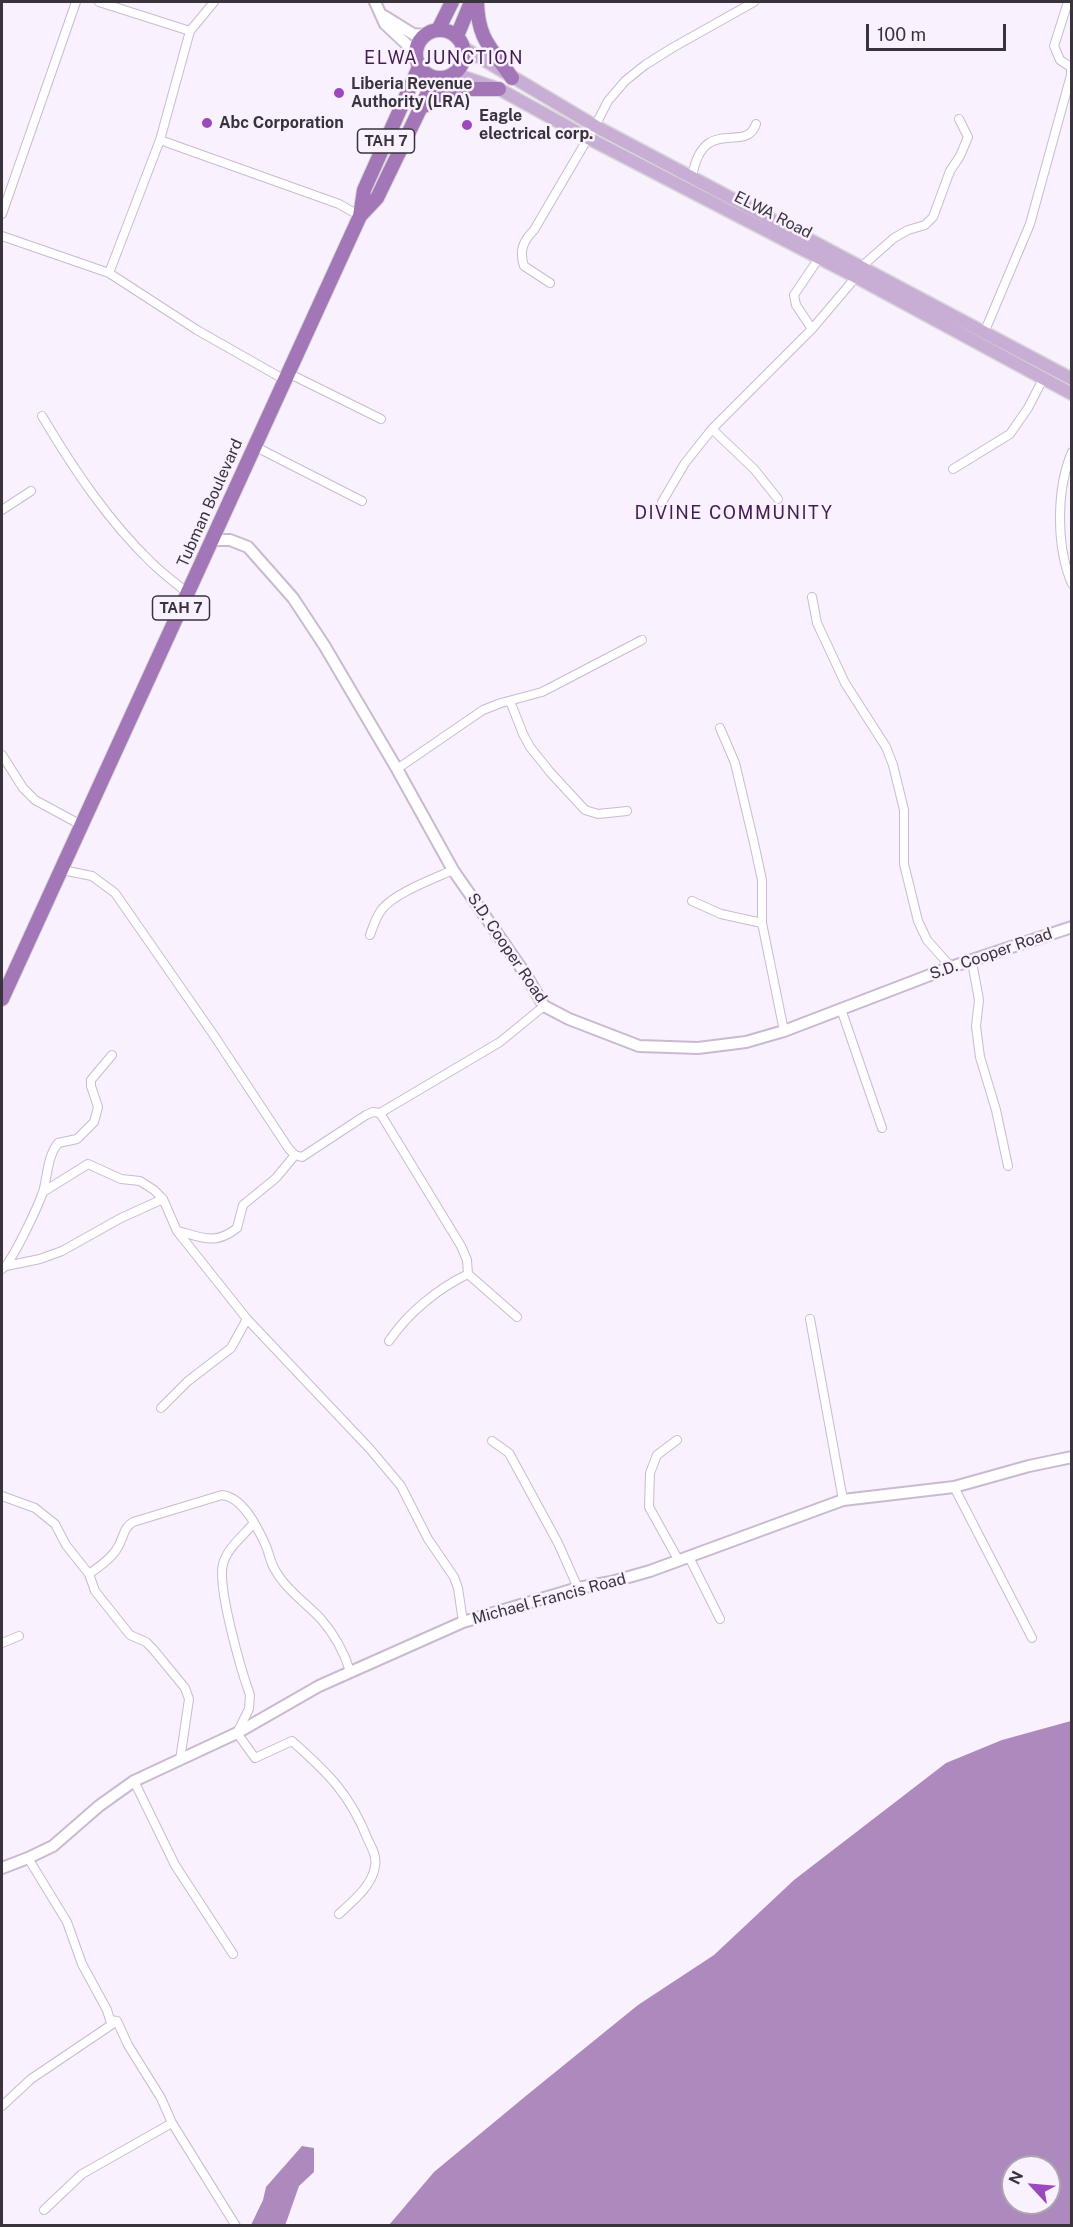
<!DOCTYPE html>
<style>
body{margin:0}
#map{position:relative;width:1073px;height:2227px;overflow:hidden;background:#faf1ff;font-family:"Public Sans",sans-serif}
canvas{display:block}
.frame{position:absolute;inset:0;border:3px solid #39333c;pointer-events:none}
.north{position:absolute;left:1001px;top:2155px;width:60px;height:60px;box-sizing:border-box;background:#faf1ff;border:2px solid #ada5b1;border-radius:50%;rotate:296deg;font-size:16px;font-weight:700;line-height:24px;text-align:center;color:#39333c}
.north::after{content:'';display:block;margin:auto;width:21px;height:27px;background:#9a4aba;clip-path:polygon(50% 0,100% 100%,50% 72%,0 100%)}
.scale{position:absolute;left:866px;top:24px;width:140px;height:27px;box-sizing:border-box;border:3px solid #39333c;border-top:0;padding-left:8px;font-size:18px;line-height:21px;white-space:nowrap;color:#39333c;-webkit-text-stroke:4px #faf1ff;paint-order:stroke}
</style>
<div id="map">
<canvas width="1073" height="2227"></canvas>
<div class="frame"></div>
<div class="north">N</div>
<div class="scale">100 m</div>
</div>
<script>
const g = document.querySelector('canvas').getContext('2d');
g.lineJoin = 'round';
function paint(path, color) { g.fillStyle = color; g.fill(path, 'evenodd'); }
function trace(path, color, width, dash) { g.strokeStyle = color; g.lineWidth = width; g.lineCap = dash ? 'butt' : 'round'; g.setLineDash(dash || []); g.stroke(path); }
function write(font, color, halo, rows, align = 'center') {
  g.font = font + ' "Public Sans",sans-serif'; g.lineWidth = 5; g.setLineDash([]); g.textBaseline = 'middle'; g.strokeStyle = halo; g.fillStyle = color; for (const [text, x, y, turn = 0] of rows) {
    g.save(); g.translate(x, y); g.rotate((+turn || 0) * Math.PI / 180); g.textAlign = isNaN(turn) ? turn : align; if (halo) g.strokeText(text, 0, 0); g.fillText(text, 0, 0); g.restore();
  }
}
const water = new Path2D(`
 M1071,1721v504h-682l45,-53 93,-77 111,-90 76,-50 80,-75 152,-117 56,-23zM1013,2167h36v36h-36z
 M302,2146l12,2v24l-15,14 -13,37 -1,2h-34l12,-25 3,-13z`);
const street = new Path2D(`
 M99,2l91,29 24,-29
 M1068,2l-14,44 6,14 12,8
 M160,140l179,64 21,12
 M692,177c11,-64 54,-22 64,-53
 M2,214l74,-212
 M2,236l107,37 88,57 88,50
 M861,267l33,-29 14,-8 17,-5 8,-8 17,-46 10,-15 8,-19 -9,-18
 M109,273l51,-133 30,-109
 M550,283l-26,-17c-5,-15 -1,-25 10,-36l61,-104 13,-25 17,-20 20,-16 27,-17 82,-46
 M812,329l-16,-24 -2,-10 25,-37
 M984,333l46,-109 41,-149v-7
 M288,373l93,46
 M42,416c31,52 66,105 110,147 11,11 24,20 35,30
 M712,429l42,40 24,30
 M254,446l108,55
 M1072,452c-16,37 -16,95 0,132
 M953,469l57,-35 18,-26 15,-29
 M662,502l23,-39 27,-34 100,-100 44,-52
 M2,510l29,-19
 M812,597l5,26 28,60 41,64 7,18 11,45v54l14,57 9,19 24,27
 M510,701l13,33 7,13 20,25 35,38 13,4 29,-3
 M720,728l15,35 19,80 8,37v43l22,108
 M2,755l21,33 12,12 46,25
 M397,769l86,-59 18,-7 41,-11 100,-52
 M62,870l30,6 23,17 98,141 76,115 6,6 7,2 64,-42 7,-3 7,1 120,-71 44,-36
 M692,901l29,13 41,9
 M370,935c3,-9 6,-18 12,-26 13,-16 51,-30 71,-39
 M972,962l7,38 -3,26 4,31 16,53 12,56
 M841,1009l41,119
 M380,1113l81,133 6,14 1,14 49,43
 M43,1192l45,-28 33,15 19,2 14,9 9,9 14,32 70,88 123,130 31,37 27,53 26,38 4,11 5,34
 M178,1231c25,7 38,14 59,-3l6,-23 33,-27 19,-23
 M6,1266l34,-7 22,-8 59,-33 42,-19
 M2,1269c10,-6 36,-63 41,-77 5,-17 4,-35 15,-49l19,-4 17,-17 4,-15 -7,-21v-6l21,-25
 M810,1319l33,181
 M389,1341c19,-28 48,-52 79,-67
 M161,1408l27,-27 43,-33 16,-29
 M677,1440l-20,15 -7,18 -1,34 30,54
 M492,1441l17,12 49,90 20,45
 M954,1487l78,151
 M2,1496l33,12 20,16 11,21 23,29 6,17 35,44 16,7 7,7 32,39 4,11 -9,61
 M254,1523c-10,12 -27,25 -31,41 -6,23 18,106 27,131l-1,14 -12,24 18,25 37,-17c36,32 58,53 76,99 4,8 9,17 7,26 -2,19 -23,36 -36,48
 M689,1557l31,62
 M89,1574c10,-7 23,-16 29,-27 6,-10 5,-19 15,-25l89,-27c21,2 36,33 44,51 3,7 4,15 8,22 11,21 31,34 47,51 13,15 23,33 29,52
 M2,1643l17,-7
 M134,1781l41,84 58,89
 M28,1858l39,64 15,42 25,46 3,10 7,1 11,24 33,53 11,25 64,103
 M2,2106l29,-27 86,-58
 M44,2210l38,-36 90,-51`);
const secondary = new Path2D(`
 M375,2l10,22 31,29
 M384,16l29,18 12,1
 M212,540h18l18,7 45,51 31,47 73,124 56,101 73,105 18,31 25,13 70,27 59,2 48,-6 38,-11 167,-64 121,-40
 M2,1868l26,-10 25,-12 46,-40 35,-25 103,-48 82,-47 144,-64 115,-34 33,-6 39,-11 193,-71 111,-13 75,-21 43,-9`);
const primary = new Path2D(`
 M464,48l131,78 477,253
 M455,74l44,15 89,49 268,139 216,117`);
const highway = new Path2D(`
 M477,2c1,39 15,46 35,76
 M416 54a24 24 0 1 1 48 0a24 24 0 1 1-48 0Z
 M438,30l14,-28
 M457,36l14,-34
 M422,107l38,-18h39
 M360,216l17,-18 58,-120
 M2,999l358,-783 4,-26 55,-123`);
const markers = [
 [339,93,6,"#9a4aba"],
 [207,123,6,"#9a4aba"],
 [467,125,6,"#9a4aba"]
];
const shields = [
 [386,141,57],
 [181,608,57]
];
const shieldNames = [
 ["TAH 7",386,141],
 ["TAH 7",181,608]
];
const poiNames = [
 ["Liberia Revenue",351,84],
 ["Authority (LRA)",351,102],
 ["Eagle",479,116],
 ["electrical corp.",479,134],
 ["Abc Corporation",219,123]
];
const streetNames = [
 ["ELWA Road",773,215,27],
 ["Tubman Boulevard",210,503,-66],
 ["S.D. Cooper Road",507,948,56],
 ["S.D. Cooper Road",991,954,-19],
 ["Michael Francis Road",549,1599,-15]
];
const neighbourhoodNames = [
 ["ELWA JUNCTION",444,58],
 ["DIVINE COMMUNITY",734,513]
];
paint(water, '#ad89bd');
trace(street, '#c9bad1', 10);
trace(secondary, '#c9bad1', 14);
trace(primary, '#d7d6d8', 15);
trace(highway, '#d7d6d8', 16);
trace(street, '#fff', 8);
trace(secondary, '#fff', 10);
trace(primary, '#c8add4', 12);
trace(highway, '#a376b7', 14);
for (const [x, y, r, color] of markers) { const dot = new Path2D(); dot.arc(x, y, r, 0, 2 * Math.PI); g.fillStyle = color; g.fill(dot); trace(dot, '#faf1ff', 2); }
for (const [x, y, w] of shields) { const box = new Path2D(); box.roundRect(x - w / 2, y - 12, w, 24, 4.5); g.fillStyle = '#faf1ff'; g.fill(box); trace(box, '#39333c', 1.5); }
write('bold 15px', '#39333c', null, shieldNames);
write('bold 16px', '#39333c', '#faf1ff', poiNames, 'left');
write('16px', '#39333c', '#faf1ff', streetNames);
g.letterSpacing = '1.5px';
write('18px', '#421c52', '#faf1ff', neighbourhoodNames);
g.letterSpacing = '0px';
</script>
